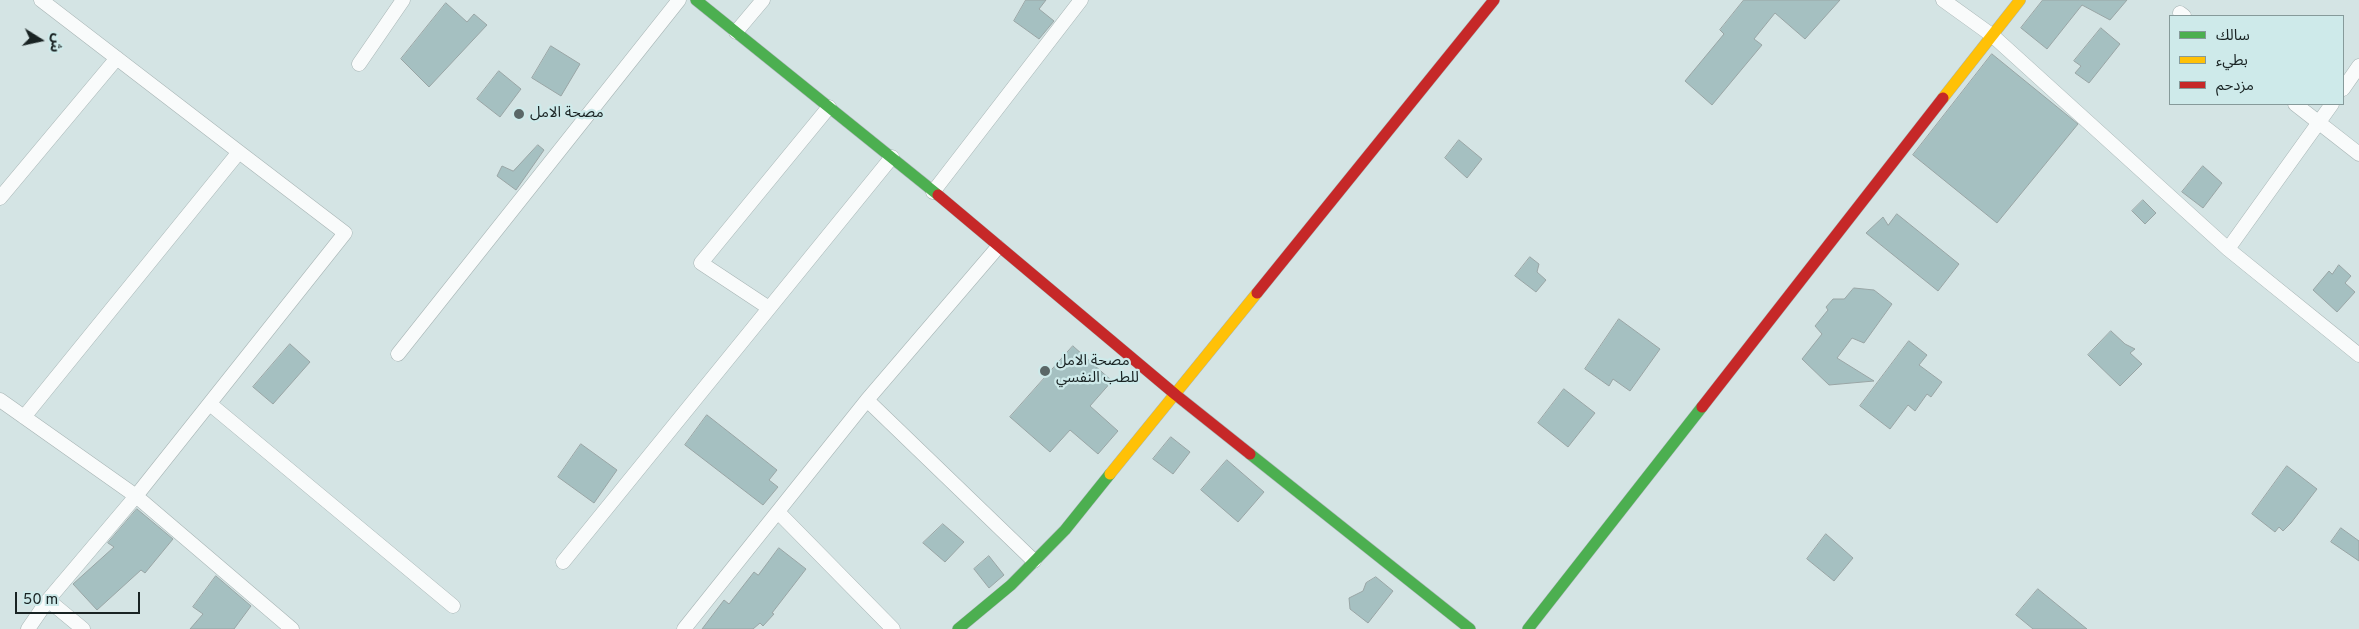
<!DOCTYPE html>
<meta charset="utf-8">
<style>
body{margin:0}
#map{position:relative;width:2359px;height:629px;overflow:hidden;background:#d4e4e4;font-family:Overpass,"Noto Sans Arabic",sans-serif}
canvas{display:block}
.legend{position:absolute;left:2169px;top:15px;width:175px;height:90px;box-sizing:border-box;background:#ceeaea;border:1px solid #869a9a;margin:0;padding:6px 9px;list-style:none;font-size:15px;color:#192323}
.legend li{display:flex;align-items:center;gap:10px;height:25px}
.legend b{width:25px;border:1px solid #869a9a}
.north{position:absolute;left:15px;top:15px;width:50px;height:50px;-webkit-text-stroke:4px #ceeaea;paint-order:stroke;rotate:100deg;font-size:14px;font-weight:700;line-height:20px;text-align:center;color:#192323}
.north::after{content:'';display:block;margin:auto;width:18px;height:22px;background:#192323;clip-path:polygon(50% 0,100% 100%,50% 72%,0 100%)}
.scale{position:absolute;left:15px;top:592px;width:125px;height:22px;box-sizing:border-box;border:2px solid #192323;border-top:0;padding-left:6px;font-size:15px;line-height:18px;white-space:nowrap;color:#192323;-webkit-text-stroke:4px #ceeaea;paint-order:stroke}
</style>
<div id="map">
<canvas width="2359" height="629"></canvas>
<ul class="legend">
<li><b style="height:6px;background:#4caf50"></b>سالك</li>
<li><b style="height:6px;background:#ffc107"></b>بطيء</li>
<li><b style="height:6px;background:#c62828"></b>مزدحم</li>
</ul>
<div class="north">ش</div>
<div class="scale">50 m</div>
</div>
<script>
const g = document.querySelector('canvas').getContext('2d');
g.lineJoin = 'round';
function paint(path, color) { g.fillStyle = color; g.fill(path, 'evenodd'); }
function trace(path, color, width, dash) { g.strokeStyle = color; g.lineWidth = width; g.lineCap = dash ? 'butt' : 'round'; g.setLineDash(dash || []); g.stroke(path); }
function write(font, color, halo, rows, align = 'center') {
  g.font = font + ' Overpass,"Noto Sans Arabic",sans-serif'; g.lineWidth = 4.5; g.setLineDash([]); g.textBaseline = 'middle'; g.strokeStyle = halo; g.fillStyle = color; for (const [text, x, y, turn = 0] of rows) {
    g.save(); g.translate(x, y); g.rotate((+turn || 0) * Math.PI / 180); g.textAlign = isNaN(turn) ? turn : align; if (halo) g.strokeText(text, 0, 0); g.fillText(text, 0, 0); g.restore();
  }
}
const building = new Path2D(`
 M1026,0h20l-7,9 15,12 -15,18 -25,-18z
 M1744,0h96l-35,39 -30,-26 -21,26 8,6 -50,60 -27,-24 39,-47 -4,-4z
 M2043,0h84l-17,20 -28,-15 -35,44 -26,-21z
 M446,3l21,19 7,-8 13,11 -58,62 -28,-28z
 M2101,28l19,16 -31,39 -14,-10 6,-7 -7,-5z
 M551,46l29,18 -19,32 -29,-18z
 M1992,54l86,70 -81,99 -84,-68z
 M499,71l22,18 -21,28 -23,-18z
 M1459,140l23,19 -15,19 -22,-20z
 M538,145l6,5 -28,40 -19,-14 5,-10 11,5z
 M2203,166l19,17 -19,25 -21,-16z
 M2143,200l13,13 -11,11 -13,-13z
 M1897,214l62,50 -21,27 -72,-58 17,-16 5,8z
 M1530,257l9,7 -2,8 9,8 -10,12 -21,-16z
 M2339,265l12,11 -6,7 10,9 -18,20 -24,-22 16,-19 3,3z
 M1854,288l20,2 18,14 -28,39 -12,-5 -15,20 37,23 -45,4 -27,-26 20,-25 -7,-8 13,-16 -2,-3 7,-8h11z
 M1619,319l41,30 -30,42 -17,-12 -4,7 -24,-17z
 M2111,331l14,13 10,5 -5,4 12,11 -22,22 -32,-31z
 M1909,341l18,14 -8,10 23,17 -11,15 -4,-3 -12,17 -7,-6 -18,24 -30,-23z
 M290,344l20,18 -37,42 -20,-17z
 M1073,346l39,35 -22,25 28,25 -20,23 -28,-24 -20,22 -40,-35z
 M1564,389l31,24 -27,34 -30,-24z
 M707,415l70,55 -8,10 9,7 -15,18 -78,-60z
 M1171,437l19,15 -17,22 -20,-15z
 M581,444l36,26 -23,33 -36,-26z
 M1227,460l37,32 -26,30 -37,-32z
 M2287,466l30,23 -26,34 -8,8 -4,-4 -4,5 -23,-18z
 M137,509l36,30 -28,34 -4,-3 -44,40 -24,-26 41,-37 -6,-4z
 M943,524l21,18 -19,20 -22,-19z
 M2341,528l18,13v20l-28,-19z
 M1826,534l27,24 -19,23 -27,-22z
 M779,548l27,21 -34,44 2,1 -11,12 -3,-3 -7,6h-51l22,-29 5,4 25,-32 4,3z
 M989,556l15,19 -15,13 -15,-19z
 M216,576l35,30 -17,23h-44l13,-15 -10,-7z
 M1376,577l17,14 -25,32 -18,-14 -1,-11 14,-7 3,-8z
 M2038,589l49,40h-54l-17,-14z`);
const street = new Path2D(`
 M1943,0l50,36 235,213 131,106
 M2180,13l4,3
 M736,32l27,-32
 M359,64l44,-64
 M2343,89l16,-23
 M2295,104l64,50
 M239,152l106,81 -209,263 156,133
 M933,192l148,-192
 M0,198l117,-140
 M2228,249l104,-145
 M769,308l-68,-45 128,-156
 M398,354l281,-354
 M0,400l136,96 -88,104 -20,29
 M867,400l167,161
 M210,404l243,202
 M24,417l215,-265 -198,-152
 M778,512l115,117
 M563,562l329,-405
 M48,600l35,29
 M684,629l183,-229 131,-153`);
const fast = new Path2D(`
 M696,0l242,195
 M1250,454l220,175
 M958,629l53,-44 54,-55 45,-56
 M1528,629l174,-222`);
const slow = new Path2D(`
 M1943,98l77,-98
 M1110,474l147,-181`);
const jam = new Path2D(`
 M938,195l238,200 74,59
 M1257,293l237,-293
 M1702,407l241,-309`);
const markers = [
 [519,114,6,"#5a6767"],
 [1045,371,6,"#5a6767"]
];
const poiNames = [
 ["مصحة الامل",530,114],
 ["مصحة الامل",1056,362],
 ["للطب النفسي",1056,379]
];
paint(building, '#a5c0c1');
trace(building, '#99a5a5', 1);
trace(street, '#a7b4b4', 15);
trace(fast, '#a7b4b4', 12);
trace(slow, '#a7b4b4', 12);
trace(jam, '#a7b4b4', 12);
trace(street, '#f9fbfb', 14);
trace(fast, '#4caf50', 11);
trace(slow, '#ffc107', 11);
trace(jam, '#c62828', 11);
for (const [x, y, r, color] of markers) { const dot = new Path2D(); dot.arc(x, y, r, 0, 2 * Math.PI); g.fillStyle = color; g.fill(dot); trace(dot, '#ceeaea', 2); }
write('15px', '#192323', '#ceeaea', poiNames, 'left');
</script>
